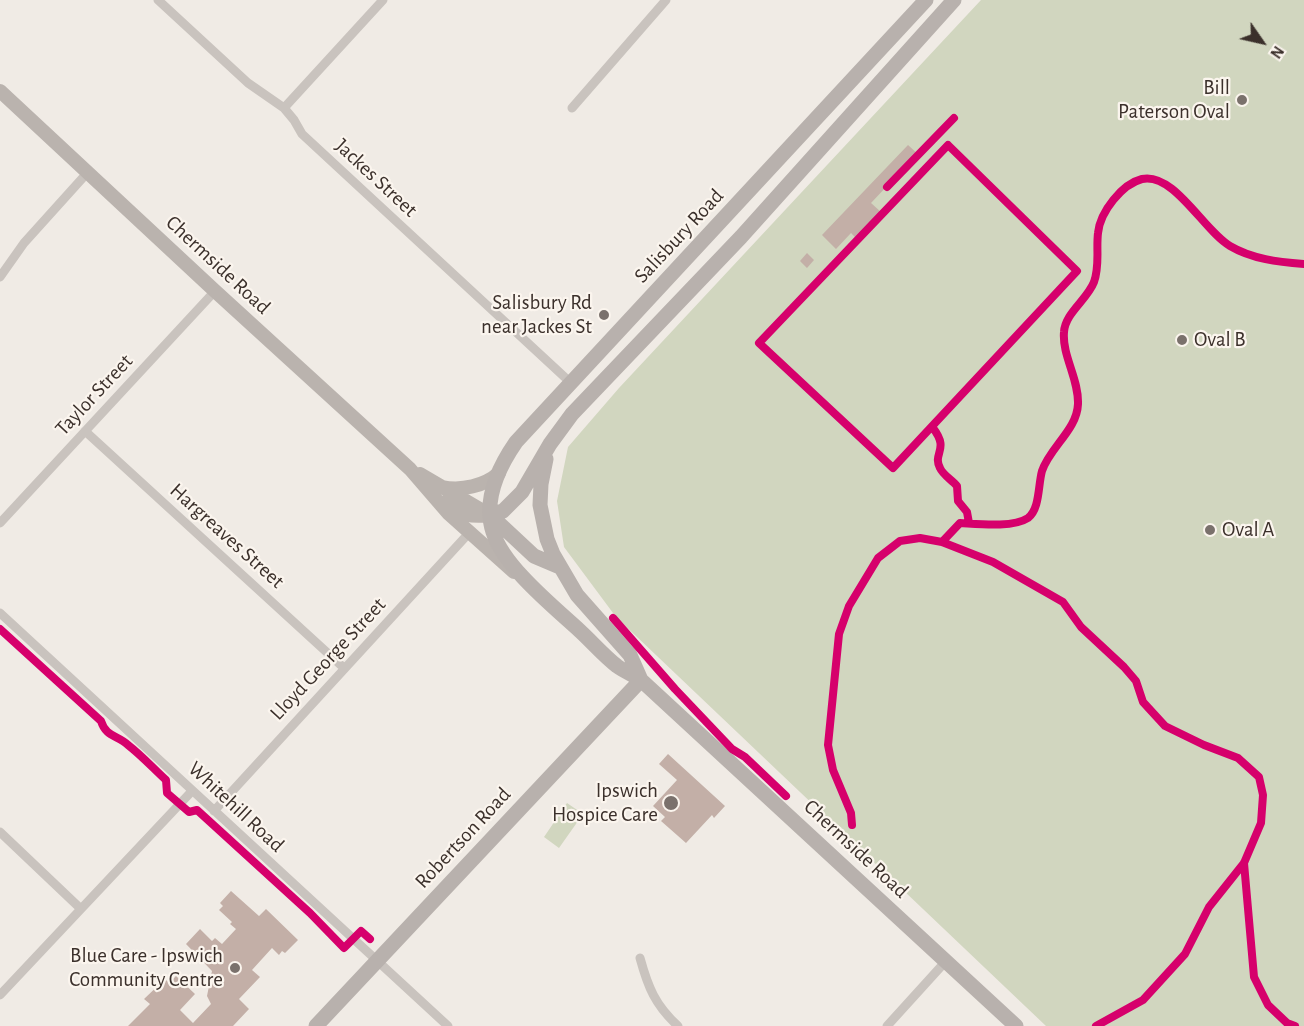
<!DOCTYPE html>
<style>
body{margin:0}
#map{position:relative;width:1304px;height:1026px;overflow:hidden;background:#f0ebe5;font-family:"Alegreya Sans",sans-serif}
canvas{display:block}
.north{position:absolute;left:1232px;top:12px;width:60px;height:60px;-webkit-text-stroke:4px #fbf5ee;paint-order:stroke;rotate:124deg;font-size:16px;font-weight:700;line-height:24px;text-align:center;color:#3b302b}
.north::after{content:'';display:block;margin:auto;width:21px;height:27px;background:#3b302b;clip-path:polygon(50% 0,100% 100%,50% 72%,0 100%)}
</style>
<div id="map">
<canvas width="1304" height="1026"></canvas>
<div class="north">N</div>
</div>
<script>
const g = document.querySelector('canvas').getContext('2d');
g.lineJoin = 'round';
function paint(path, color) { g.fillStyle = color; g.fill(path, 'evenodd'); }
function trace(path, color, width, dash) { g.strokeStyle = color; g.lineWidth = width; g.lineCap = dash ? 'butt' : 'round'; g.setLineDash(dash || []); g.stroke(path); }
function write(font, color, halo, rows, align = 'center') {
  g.font = font + ' "Alegreya Sans",sans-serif'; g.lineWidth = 4.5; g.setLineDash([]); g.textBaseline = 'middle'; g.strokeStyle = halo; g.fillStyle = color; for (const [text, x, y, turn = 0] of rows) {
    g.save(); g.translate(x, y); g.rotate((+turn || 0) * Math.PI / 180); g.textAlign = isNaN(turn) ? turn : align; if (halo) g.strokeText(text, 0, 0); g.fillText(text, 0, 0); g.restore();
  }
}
const green = new Path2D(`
 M981,0h323v1026h-258l-430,-409 -52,-70 -7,-46 11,-54 51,-59z
 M567,803l16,11 -24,34 -15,-11z`);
const building = new Path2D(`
 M908,145l12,11 -31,33 -2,-3 -16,17 11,10 -25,26 -6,-6 -15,16 -14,-14z
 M807,253l7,7 -7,8 -7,-7z
 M668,754l57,52 -11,12 -2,-3 -26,28 -25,-22 4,-4 -12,-11 24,-26 -18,-16z
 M231,891l28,25 7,-7 32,31 -13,13 -3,-2 -3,4 -7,-7 -20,22 8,7 -21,22 10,10 -16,17h-105l22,-22 -6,-5 21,-20 4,4 7,-7 19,18 -15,16 13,13 18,-19 -4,-8 5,-25 -26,-27 14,-15 12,12 3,-3 7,6 14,-15 -6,-5 2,-2 -13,-12 4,-4 -3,-3z`);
const street = new Path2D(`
 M158,0l90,83 36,25 10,12 8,14 269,249
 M284,108l99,-108
 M572,108l94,-108
 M0,277l24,-34 64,-71
 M85,431l259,237
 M0,523l215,-232
 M0,613l448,413
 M214,811l255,-278
 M0,832l81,77
 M640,958c8,29 15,47 38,68
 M0,995l192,-204
 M887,1026l59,-65`);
const secondary = new Path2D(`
 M0,91l215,200 195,178 38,44 66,59
 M420,474l70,41
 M442,487c19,4 43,-1 57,-14
 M445,502c18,12 23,16 45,13`);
const primary = new Path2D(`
 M926,0l-410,442c-18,26 -33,59 -23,90 10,34 61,75 87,99 12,11 24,25 37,35 7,5 16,9 24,14l375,346
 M546,459l-5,25 -1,21 7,34 6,15 24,41 53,60 11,25
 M490,515l13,-4 19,-19 28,-48 22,-30 169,-177 213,-237
 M490,515l44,41 26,11
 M316,1026l325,-346`);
const cycleway = new Path2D(`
 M948,145l129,126 -184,197 -134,-125z
 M887,187l67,-69
 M933,428c17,22 -1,25 7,40 3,7 12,12 17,18l1,15 9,11 2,11
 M942,542l18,-19c18,1 53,5 68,-5 12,-9 10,-33 14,-47 8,-24 35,-41 36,-67 1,-25 -16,-48 -14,-72 1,-19 23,-32 30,-50 6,-17 2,-32 4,-49 2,-21 24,-49 44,-54 32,-7 62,52 88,67 22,13 48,16 74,18
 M613,618l62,71 57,60 13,8 41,39
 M0,629l101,92c5,16 16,14 27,24 13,10 25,23 38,35l1,13 22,19 8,-2 113,103 34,35 17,-17 9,8
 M852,825l-1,-12 -18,-43 -5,-25 11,-111 10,-28 29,-48 22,-17 20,-3 22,4 51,20 70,40 18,25 43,40 12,14 7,21 22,24 39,19 34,13 21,19 4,18 -2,28 -17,40 -35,44 -24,47 -42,46 -47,26
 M1244,863l10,114 14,28 19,18 8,3`);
const markers = [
 [1242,100,6,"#7a716c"],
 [604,315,6,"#7a716c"],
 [1182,340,6,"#7a716c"],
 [1210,530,6,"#7a716c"],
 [671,803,8,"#7a716c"],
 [235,968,6,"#7a716c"]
];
const poiNames = [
 ["Bill",1230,88],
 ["Paterson Oval",1230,112],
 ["Salisbury Rd",592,303],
 ["near Jackes St",592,327],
 ["Oval B",1194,340,"left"],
 ["Oval A",1222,530,"left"],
 ["Ipswich",658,791],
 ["Hospice Care",658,815],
 ["Blue Care - Ipswich",223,956],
 ["Community Centre",223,980]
];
const streetNames = [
 ["Jackes Street",376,178,43],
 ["Salisbury Road",679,236,-47],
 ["Chermside Road",218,265,43],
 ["Taylor Street",94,395,-47],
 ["Hargreaves Street",227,536,42],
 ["Lloyd George Street",328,659,-47],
 ["Whitehill Road",236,807,43],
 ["Robertson Road",463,838,-47],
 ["Chermside Road",856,849,43]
];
paint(green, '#d1d6bf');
paint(building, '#c3afa7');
trace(street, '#c9c3be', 9);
trace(secondary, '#bab3ae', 14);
trace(primary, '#b8b1ad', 15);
trace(cycleway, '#d6006c', 8);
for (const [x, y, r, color] of markers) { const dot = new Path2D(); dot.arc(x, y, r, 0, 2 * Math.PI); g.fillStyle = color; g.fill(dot); trace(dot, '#fbf5ee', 2); }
write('21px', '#3b302b', '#fbf5ee', poiNames, 'right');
write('21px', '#3b302b', '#fbf5ee', streetNames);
</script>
